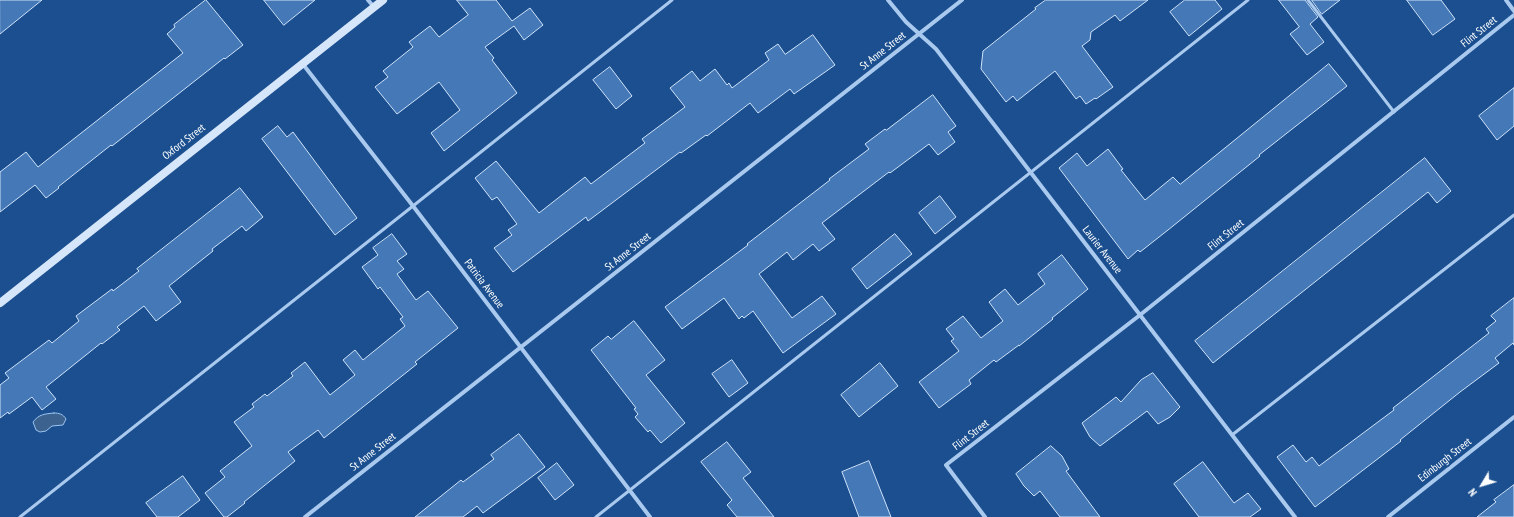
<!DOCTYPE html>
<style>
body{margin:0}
#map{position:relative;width:1514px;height:517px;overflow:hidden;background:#1b4f8f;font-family:"PT Sans Narrow",sans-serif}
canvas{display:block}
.north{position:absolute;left:1462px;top:465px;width:40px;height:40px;-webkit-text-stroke:3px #1b4f8f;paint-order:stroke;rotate:232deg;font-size:11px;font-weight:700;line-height:16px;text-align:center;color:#fff}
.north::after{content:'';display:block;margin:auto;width:14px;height:18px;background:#fff;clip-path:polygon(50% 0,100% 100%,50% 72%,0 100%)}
</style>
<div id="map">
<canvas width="1514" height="517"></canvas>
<div class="north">N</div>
</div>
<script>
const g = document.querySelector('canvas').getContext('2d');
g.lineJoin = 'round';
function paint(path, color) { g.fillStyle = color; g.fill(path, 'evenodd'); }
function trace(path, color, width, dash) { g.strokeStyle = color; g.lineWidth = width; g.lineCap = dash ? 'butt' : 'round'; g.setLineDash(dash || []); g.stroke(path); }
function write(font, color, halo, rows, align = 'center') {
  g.font = font + ' "PT Sans Narrow",sans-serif'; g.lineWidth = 4; g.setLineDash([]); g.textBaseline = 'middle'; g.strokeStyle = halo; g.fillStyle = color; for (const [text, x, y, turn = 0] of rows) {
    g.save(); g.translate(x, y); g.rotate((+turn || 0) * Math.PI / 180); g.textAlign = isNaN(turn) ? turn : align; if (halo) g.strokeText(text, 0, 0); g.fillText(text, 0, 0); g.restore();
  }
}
const water = new Path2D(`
 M54,413c5,0 9,1 12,6l-3,6 -11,1 -6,5 -6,1 -4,-2 -3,-8c6,-8 12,-8 21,-9z`);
const building = new Path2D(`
 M0,0h42l-42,34z
 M206,0l37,45 -18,14 -1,-1 -112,88 -1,-1 -53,42 1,1 -13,10 -11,-13 -35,27v-40l26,-20 12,15 145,-114 -16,-19 8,-7 -1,-2z
 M264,0h51l-31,25z
 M457,0h39l16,21 18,-13 13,17 -19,15 -10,-14 -29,21 9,11 -2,2 25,33 -73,58 -13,-18 29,-23 -21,-28 -42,32 -22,-27 13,-10 -5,-6 30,-24 -4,-5 21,-16 9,11 29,-22z
 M1046,0h102l-28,21 -5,-6 -24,17 -1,8 -8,6 31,41 -17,12 -1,-1 -9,6 -6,-8 -4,3 -21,-28 -38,30 -4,-5 -7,6 -25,-33 2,-18 53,-42 -1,-1z
 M1185,0h30l7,9 -33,27 -19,-24z
 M1279,0h26l13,17 -8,7 14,18 -17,13 -17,-21 9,-7z
 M1312,0h28l-18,14z
 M1407,0h34l14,19 -22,16z
 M813,35l22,30 -41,29 -4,-5 -32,24 -8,-10 -43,33 -1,-1 -25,18 -1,-1 -92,69 -2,-4 -73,55 -19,-24 18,-13 -4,-5 9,-6 -20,-27 -5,3 -17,-22 21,-17 43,52 46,-36 6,7 54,-41 -3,-4 43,-32 -15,-19 22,-17 8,10 15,-12 12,16 2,-2 3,5 37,-28 -4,-7 13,-9 7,10z
 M1329,64l18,22 -88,69 1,1 -92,74 -28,22 -2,-2 -10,9 -69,-91 18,-15 10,13 21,-17 15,20 -2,1 24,30 28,-23 7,7z
 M610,67l22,29 -16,13 -23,-29z
 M1514,88v38l-17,14 -18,-24z
 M933,95l23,31 -8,6 7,10 -17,13 -9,-11 -39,29 -1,-1 -67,51 13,16 -16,12 -6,-7 -20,16 -6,-8 -28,22 33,44 30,-22 14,18 -53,39 -30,-42 -9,7 -2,-2 -3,3 -15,-21 -42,31 -17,-22 83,-62 -1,-1 83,-64 -1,-1 40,-30 -4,-5 20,-15 1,1z
 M278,126l9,11 6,-5 64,86 -22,17 -73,-96z
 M1425,158l26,33 -14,12 -9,-11 -215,171 -18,-22z
 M240,188l23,29 -17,14 -4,-5 -30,23 1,2 -44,35 12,16 -25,19 -12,-15 -27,21 3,3 -18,14 -1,-1 -55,44 10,12 -14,11 -10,-13 -23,17 -1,-2 -8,6v-33l9,-7 -4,-5 44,-33 3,3 27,-22 -3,-5 36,-27 1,2 26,-20 -2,-2z
 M940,196l16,21 -21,17 -16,-21z
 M392,234l15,20 -10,7 7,8 -7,5 19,26 12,-9 30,37 -43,34 2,2 -93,74 -6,-8 -30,22 7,9 -51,41 1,1 -18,14h-3l-19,-24 20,-16 -5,-6 32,-25 -18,-24 20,-15 -2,-3 13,-10 2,2 26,-20 -2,-3 14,-11 25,33 25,-20 -12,-15 12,-10 8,10 42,-34 -5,-7 3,-2 -23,-30 -2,2 -16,-22 16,-12 -5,-7z
 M895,234l17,20 -45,35 -15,-20z
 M1062,255l26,34 -36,29 1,1 -34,27v-1l-23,17 -2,-2 -25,20 2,4 -32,24 -20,-26 40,-31 -8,-10 3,-2 -8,-10 17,-13 18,22 22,-17 -14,-19 16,-13 13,16 27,-21 -7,-10z
 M1514,298v47l-1,-2 -18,15 4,5 -39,29 -60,48 1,1 -86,66 -38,-50 16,-12 13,17 6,-5 7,9 75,-56 -1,-2 96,-75 -3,-4 10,-8 -5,-5z
 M634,321l31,39 -19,15 39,48 -24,20 -11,-13 -2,2 -13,-15 3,-3 -4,-5 2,-1 -45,-58 17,-14 3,3z
 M732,360l16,23 -19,14 -17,-23z
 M880,363l18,23 -39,31 -18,-22z
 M1153,373l27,34 -10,10 -12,7 -11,-13 -47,35 -10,-9 -8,-14 34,-26 5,5 20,-22z
 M519,434l26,33 -62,46 -6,-7 -14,11h-48l46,-37 2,2 31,-23 -3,-4z
 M727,442l24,30 -8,6 31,39h-37l-10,-12 5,-5 -31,-38z
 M1051,446l11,10 7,13 -3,2 34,46h-40l-20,-26 -6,5 -10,-10 -8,-12z
 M869,461l22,56h-32l-17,-45z
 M1203,462l31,41 14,-10 13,16 -11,8h-51l-25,-33z
 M557,463l17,22 -19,15 -17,-22z
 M183,476l17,24 -22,17h-21l-11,-14z
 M1514,485v32h-37l19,-15 -2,-2z`);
const lane = new Path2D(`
 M1308,0l86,112
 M1232,435l282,-220
 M20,517l393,-311 259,-206
 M596,517l652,-517`);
const street = new Path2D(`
 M368,0l6,7
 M888,0l18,22 30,27 359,468
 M1506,0l8,11
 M302,63l111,143 237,311
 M305,517l657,-517
 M985,517l-39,-52 194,-150 374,-300
 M1388,517l126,-100`);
const secondary = new Path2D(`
 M0,303l383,-303`);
const streetNames = [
 ["Flint Street",1479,32,-39],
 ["St Anne Street",883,51,-38],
 ["Oxford Street",184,142,-38],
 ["Flint Street",1226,235,-39],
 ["Laurier Avenue",1102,250,52],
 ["St Anne Street",628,252,-38],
 ["Patricia Avenue",484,284,53],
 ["Flint Street",971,435,-38],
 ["St Anne Street",373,452,-38],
 ["Edinburgh Street",1445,460,-38]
];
paint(water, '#3c6290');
trace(water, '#9cc4f0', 1);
paint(building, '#4478b7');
trace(building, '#cfe3fa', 1);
trace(lane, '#a9c9ee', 3);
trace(street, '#a9c9ee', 4);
trace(secondary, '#d6e6fa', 8);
write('11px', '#fff', '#1b4f8f', streetNames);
</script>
